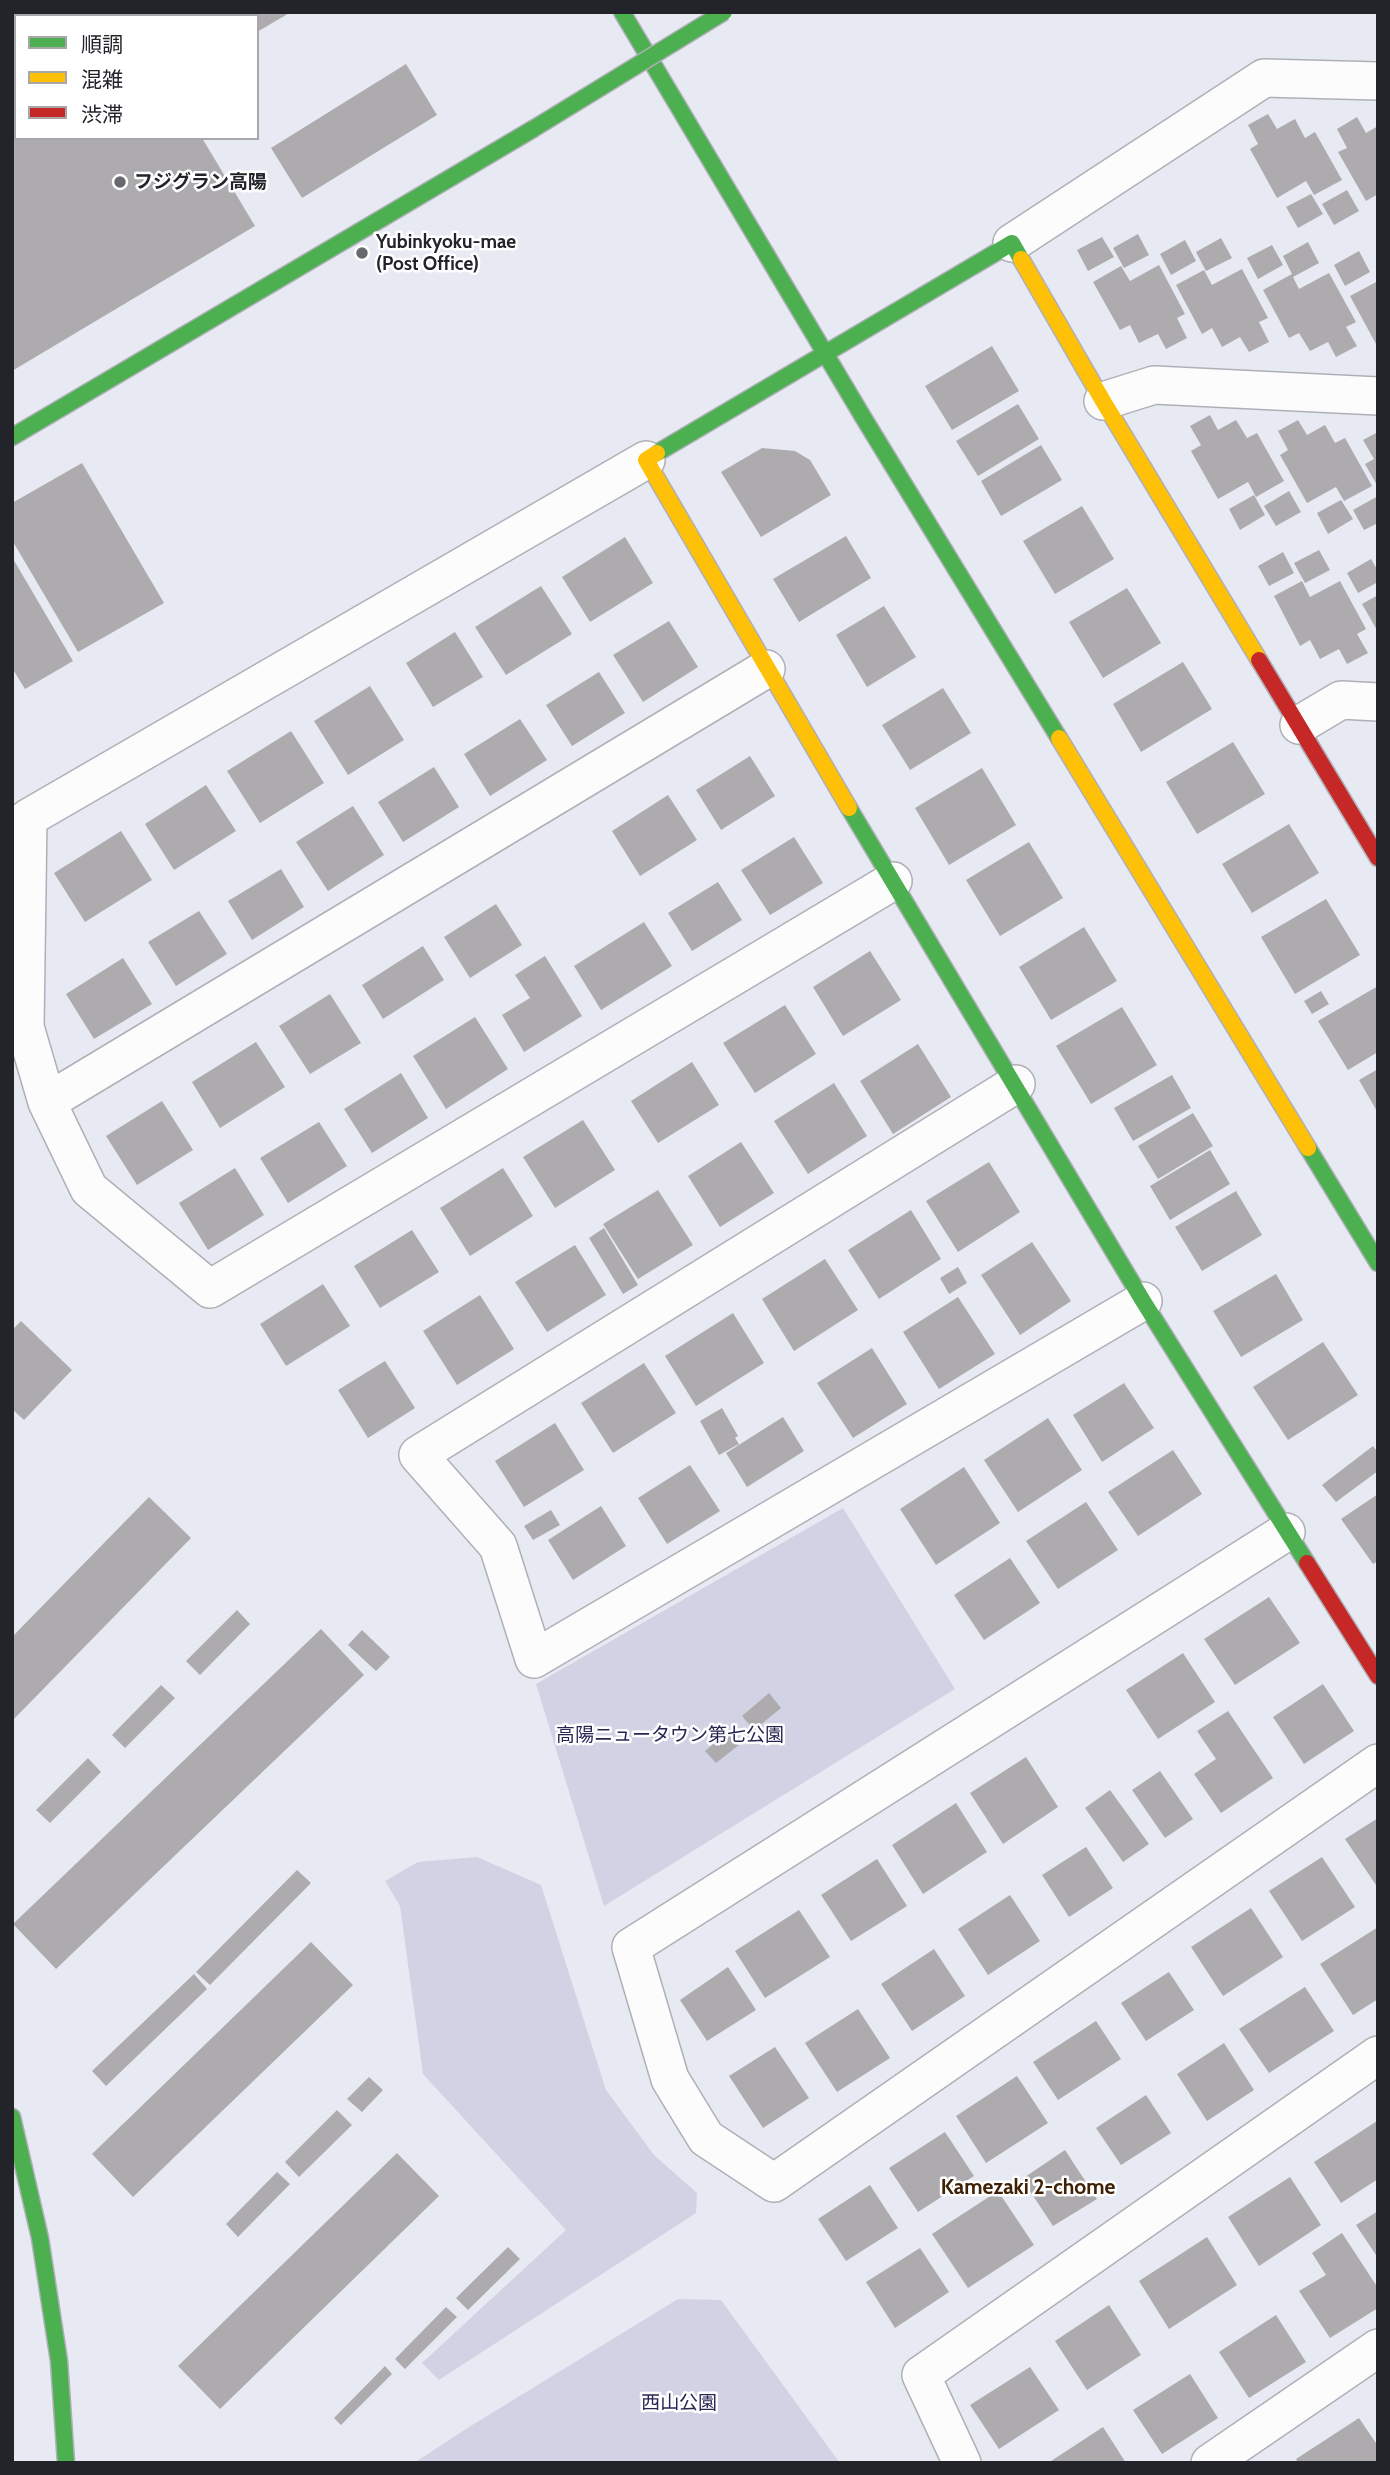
<!DOCTYPE html>
<html>
<head>
<meta charset="utf-8">
<style>
	body { margin:0 }
	#map { position:relative; width:1390px; height:2475px; overflow:hidden; background:#e8eaf3; font-family:Cabin,"Noto Sans JP",sans-serif }
	canvas { display:block }
	.frame { position:absolute; inset:0; border:14px solid #23242a; pointer-events:none }
	.legend { position:absolute; left:14px; top:14px; width:245px; height:126px; box-sizing:border-box; background:#fff; border:2px solid #a7a7aa; margin:0; padding:9px 12px; list-style:none; font-size:21px; color:#23242a }
	.legend li { display:flex; align-items:center; gap:14px; height:35px }
	.legend b { width:35px; border:2px solid #a7a7aa }
</style>
</head>
<body>
<div id="map">
<canvas width="1390" height="2475"></canvas>
<div class="frame"></div>
<ul class="legend">
<li><b style="height:9px;background:#4caf50"></b>順調</li>
<li><b style="height:9px;background:#ffc107"></b>混雑</li>
<li><b style="height:9px;background:#c62828"></b>渋滞</li>
</ul>
</div>
<script>
const ctx = document.querySelector('canvas').getContext('2d');
ctx.lineJoin = 'round';
function paint(path, color) { ctx.fillStyle = color; ctx.fill(path, 'evenodd'); }
const shape = rows => new Path2D(rows.map(r => 'M' + r).join(''));
function strokePath(path, color, width, dash) { ctx.strokeStyle = color; ctx.lineWidth = width; ctx.lineCap = dash ? 'butt' : 'round'; ctx.setLineDash(dash || []); ctx.stroke(path); }
function drawText(font, color, halo, rows, align = 'center') {
  ctx.font = font + ' Cabin,"Noto Sans JP",sans-serif'; ctx.lineWidth = 5; ctx.setLineDash([]); ctx.textBaseline = 'middle'; ctx.strokeStyle = halo; ctx.fillStyle = color; for (const [text, x, y, turn = 0] of rows) {
    ctx.save(); ctx.translate(x, y); ctx.rotate((+turn || 0) * Math.PI / 180); ctx.textAlign = isNaN(turn) ? turn : align; if (halo) ctx.strokeText(text, 0, 0); ctx.fillText(text, 0, 0); ctx.restore();
  }
}
paint(shape([
	[843,1508,955,1689,604,1906,536,1684],
	[477,1857,541,1885,606,2090,654,2155,697,2193,696,2213,439,2380,422,2363,566,2230,423,2074,400,1906,385,1881,418,1862],
	[678,2299,721,2300,840,2463,414,2463,469,2427]
]), '#d1d3e4');
paint(shape([
	[12,12,125,12,127,16,16,16,16,138,202,138,255,226,12,371],
	[207,12,291,12,257,32,257,16,209,16],
	[406,64,437,115,302,198,271,148],
	[1268,114,1277,129,1295,119,1305,138,1315,132,1342,180,1314,195,1306,181,1277,198,1250,149,1258,144,1248,125],
	[1357,117,1366,133,1378,126,1378,194,1366,201,1338,152,1347,148,1337,129],
	[1347,190,1359,211,1334,225,1322,204],
	[1311,194,1323,214,1298,228,1286,207],
	[1138,234,1149,255,1124,268,1113,248],
	[1102,237,1114,257,1088,271,1077,250],
	[1221,238,1232,258,1206,271,1196,252],
	[1185,240,1196,261,1171,275,1160,254],
	[1308,242,1319,263,1293,277,1299,289,1329,273,1356,322,1346,327,1357,346,1336,357,1328,342,1310,351,1299,333,1289,338,1263,290,1292,274,1283,256],
	[1272,245,1283,265,1258,279,1247,258],
	[1359,251,1370,272,1345,286,1334,265],
	[1159,265,1185,314,1177,318,1187,338,1166,349,1158,334,1139,343,1130,325,1120,330,1093,282,1121,266,1130,281],
	[1242,269,1268,318,1259,322,1269,342,1249,352,1240,337,1222,347,1212,328,1202,334,1176,285,1204,270,1212,285],
	[1378,281,1378,343,1376,344,1350,296],
	[992,346,1019,391,952,430,925,386],
	[1018,404,1039,439,978,476,956,441],
	[1210,415,1218,430,1236,420,1247,438,1257,433,1284,481,1256,497,1248,482,1218,499,1191,451,1201,445,1190,426],
	[1298,420,1307,435,1325,425,1335,443,1345,438,1372,486,1344,501,1336,487,1307,503,1280,455,1288,450,1278,431],
	[1378,432,1378,487,1365,464,1374,459,1363,440],
	[1041,445,1062,480,1001,516,981,481],
	[762,448,795,451,810,460,831,495,761,537,721,472],
	[82,463,164,603,78,652,12,540,12,503],
	[1289,491,1301,512,1276,526,1264,506],
	[1254,495,1265,515,1240,530,1229,509],
	[1378,496,1378,523,1364,530,1353,510],
	[1341,500,1353,519,1328,534,1317,513],
	[1082,506,1114,559,1055,594,1023,541],
	[846,536,871,578,799,622,773,579],
	[625,537,653,583,590,622,562,577],
	[1319,550,1330,570,1305,583,1294,563],
	[1283,552,1294,573,1269,586,1258,566],
	[12,557,73,661,25,689,12,668],
	[1371,559,1378,571,1378,582,1358,593,1347,573],
	[1302,581,1310,597,1340,581,1366,629,1357,634,1368,653,1347,664,1339,649,1320,659,1310,640,1300,646,1274,596],
	[541,586,572,634,506,675,475,627],
	[1127,588,1161,643,1103,678,1069,622],
	[1378,595,1378,632,1362,604],
	[884,606,916,657,867,687,836,635],
	[669,621,698,667,643,702,613,655],
	[455,632,483,677,433,707,406,663],
	[1183,662,1212,709,1141,752,1113,704],
	[599,672,625,713,572,746,546,705],
	[370,686,404,740,348,775,314,721],
	[943,688,971,733,910,770,882,725],
	[520,719,547,760,490,796,464,754],
	[291,731,324,783,260,823,227,771],
	[1233,742,1265,794,1197,834,1166,782],
	[750,756,775,796,721,830,696,790],
	[434,767,459,807,403,842,378,802],
	[982,768,1016,825,949,865,915,808],
	[206,785,236,831,174,870,145,824],
	[668,795,697,840,640,876,612,831],
	[353,806,384,855,328,891,296,842],
	[1289,824,1319,873,1252,913,1222,864],
	[121,831,152,880,85,922,54,873],
	[794,837,823,883,770,915,741,870],
	[1029,842,1063,898,1000,936,966,880],
	[281,869,304,907,252,940,228,901],
	[718,882,742,920,692,951,668,913],
	[1326,899,1360,955,1295,994,1261,937],
	[496,904,522,945,470,978,444,937],
	[199,911,227,954,176,986,148,942],
	[644,922,672,966,601,1010,574,966],
	[1084,927,1117,981,1051,1020,1019,967],
	[423,946,444,980,383,1019,362,985],
	[870,951,901,1000,843,1036,813,987],
	[545,956,582,1016,524,1052,502,1015,530,998,515,975],
	[123,958,152,1004,94,1039,66,994],
	[1378,986,1378,1052,1348,1070,1318,1021],
	[1321,991,1329,1004,1312,1014,1304,1001],
	[330,994,361,1043,310,1074,279,1026],
	[785,1005,816,1054,755,1093,723,1043],
	[1122,1007,1157,1065,1091,1104,1056,1046],
	[475,1017,508,1069,446,1109,413,1056],
	[256,1042,285,1087,220,1128,192,1082],
	[918,1044,951,1097,893,1134,860,1081],
	[692,1062,719,1105,658,1143,631,1101],
	[1378,1069,1378,1113,1359,1080],
	[401,1073,428,1118,372,1153,344,1109],
	[1172,1075,1191,1108,1133,1141,1114,1108],
	[834,1083,867,1136,808,1174,774,1121],
	[162,1101,193,1150,137,1185,106,1136],
	[1193,1113,1213,1146,1158,1179,1138,1146],
	[583,1120,615,1170,555,1208,523,1157],
	[319,1122,347,1166,288,1203,260,1158],
	[741,1142,774,1193,720,1227,688,1176],
	[1210,1150,1230,1184,1170,1220,1150,1186],
	[989,1162,1020,1212,958,1252,926,1201],
	[235,1168,264,1215,208,1250,179,1203],
	[503,1168,533,1216,470,1256,440,1208],
	[658,1190,693,1245,638,1279,603,1224],
	[1236,1191,1262,1235,1202,1271,1175,1227],
	[911,1210,941,1259,879,1299,848,1250],
	[604,1228,638,1285,623,1294,589,1238],
	[412,1230,439,1272,380,1308,354,1266],
	[1032,1242,1071,1301,1020,1335,981,1275],
	[575,1245,606,1295,547,1332,515,1282],
	[825,1259,858,1310,794,1351,762,1299],
	[958,1267,967,1283,949,1294,940,1278],
	[1276,1274,1303,1320,1241,1357,1213,1311],
	[323,1284,350,1326,286,1366,260,1324],
	[480,1295,514,1349,457,1385,423,1331],
	[958,1297,995,1354,939,1389,903,1332],
	[733,1313,764,1363,696,1406,665,1356],
	[21,1321,72,1370,24,1420,12,1409,12,1330],
	[1323,1342,1358,1395,1288,1440,1253,1387],
	[872,1348,907,1404,853,1438,817,1383],
	[385,1361,415,1408,368,1438,338,1390],
	[644,1363,676,1413,613,1453,581,1403],
	[1124,1383,1154,1428,1102,1462,1073,1415],
	[722,1408,738,1436,735,1438,739,1444,719,1455,700,1421],
	[783,1417,804,1451,747,1487,726,1453],
	[1048,1418,1082,1470,1018,1512,984,1460],
	[555,1423,584,1470,524,1507,495,1461],
	[1373,1446,1378,1453,1378,1471,1336,1502,1322,1485],
	[1173,1450,1202,1494,1138,1536,1108,1492],
	[690,1465,720,1511,667,1544,638,1498],
	[964,1467,1000,1523,936,1565,900,1509],
	[1378,1494,1378,1561,1373,1564,1341,1519],
	[149,1497,191,1538,12,1721,12,1637],
	[1086,1502,1118,1550,1058,1589,1026,1541],
	[601,1506,626,1546,573,1580,548,1540],
	[551,1510,560,1525,533,1540,524,1526],
	[1010,1558,1040,1603,984,1640,954,1595],
	[1269,1597,1300,1643,1235,1685,1204,1639],
	[237,1610,250,1624,200,1675,186,1661],
	[321,1629,364,1675,56,1969,13,1924],
	[362,1630,390,1657,376,1671,348,1645],
	[1183,1653,1215,1702,1158,1739,1126,1690],
	[1323,1684,1354,1731,1304,1764,1273,1717],
	[161,1685,175,1698,125,1748,112,1735],
	[769,1693,781,1708,754,1730,742,1716],
	[1228,1711,1273,1778,1221,1813,1194,1774,1216,1759,1197,1731],
	[728,1732,739,1745,716,1763,705,1751],
	[1026,1757,1058,1807,1003,1844,970,1793],
	[88,1758,101,1772,50,1823,36,1810],
	[1160,1771,1193,1819,1165,1838,1132,1790],
	[1110,1790,1149,1844,1123,1862,1085,1808],
	[956,1803,987,1852,923,1894,892,1845],
	[1378,1818,1378,1888,1345,1839],
	[1086,1847,1113,1888,1069,1917,1042,1875],
	[1322,1857,1355,1907,1302,1941,1269,1891],
	[877,1859,907,1906,851,1941,821,1895],
	[297,1870,311,1883,210,1985,196,1972],
	[1010,1895,1040,1941,988,1975,958,1929],
	[1251,1908,1283,1957,1223,1996,1191,1947],
	[799,1910,830,1957,765,1998,735,1951],
	[1378,1927,1378,1999,1353,2015,1320,1964],
	[311,1942,353,1985,133,2197,92,2154],
	[934,1949,965,1996,912,2031,881,1984],
	[728,1967,756,2010,707,2041,680,2000],
	[1169,1972,1194,2010,1146,2041,1121,2003],
	[194,1974,207,1989,106,2086,92,2071],
	[1305,1987,1334,2031,1269,2073,1239,2029],
	[858,2009,890,2058,837,2092,805,2043],
	[1096,2021,1121,2059,1058,2100,1033,2062],
	[1224,2043,1254,2090,1207,2121,1177,2074],
	[775,2047,809,2098,763,2128,729,2076],
	[1017,2076,1048,2123,986,2163,956,2116],
	[369,2077,383,2090,362,2112,347,2099],
	[1146,2095,1171,2133,1121,2165,1096,2128],
	[337,2110,352,2125,299,2177,285,2162],
	[1377,2121,1378,2179,1341,2203,1314,2162],
	[945,2132,974,2176,918,2212,889,2168],
	[1065,2150,1097,2199,1053,2226,1022,2179],
	[397,2153,439,2196,220,2409,178,2366],
	[277,2172,290,2184,238,2237,226,2224],
	[1290,2177,1321,2225,1259,2266,1228,2217],
	[870,2185,898,2228,846,2261,818,2219],
	[998,2191,1034,2245,968,2288,932,2234],
	[1378,2211,1378,2258,1356,2225],
	[1342,2233,1378,2288,1378,2308,1330,2338,1299,2291,1326,2275,1312,2253],
	[1207,2237,1237,2285,1169,2329,1139,2281],
	[508,2247,520,2259,468,2310,456,2298],
	[920,2248,949,2292,895,2328,866,2282],
	[1109,2305,1141,2355,1087,2390,1055,2341],
	[446,2307,457,2317,405,2369,395,2359],
	[1276,2315,1306,2362,1249,2398,1219,2352],
	[385,2366,392,2374,341,2425,334,2418],
	[1030,2367,1059,2410,999,2449,970,2405],
	[1190,2374,1218,2418,1162,2454,1133,2410],
	[1359,2418,1378,2446,1378,2463,1298,2463,1296,2459],
	[1103,2427,1126,2463,1048,2463]
]), '#adabad');
const street = shape([
	[1012,243,1264,78,1378,81],
	[1103,401,1154,385,1378,396],
	[646,460,28,818,25,1027,47,1102,89,1189,210,1289,893,881],
	[1299,725,1341,700,1378,702],
	[1016,1084,418,1455,498,1546,534,1659,1143,1301],
	[47,1102,766,669],
	[1286,1532,631,1947,670,2079,706,2138,774,2183,1378,1763],
	[962,2463,921,2375,1378,2055],
	[1210,2463,1378,2348]
]);
const fast = shape([
	[622,12,863,417,1059,738],
	[12,437,533,129],
	[657,453,1012,243,1021,259],
	[849,808,1143,1301,1307,1563],
	[1308,1148,1378,1263],
	[12,2117,40,2238,59,2361,66,2463]
]);
const slow = shape([
	[1021,259,1103,401,1259,660],
	[657,453,646,460,849,808],
	[1059,738,1308,1148]
]);
const jam = shape([
	[1259,660,1378,858],
	[1307,1563,1378,1676]
]);
strokePath(street, '#afb0b7', 40);
strokePath(fast, '#afb0b7', 19);
strokePath(slow, '#afb0b7', 19);
strokePath(jam, '#afb0b7', 19);
strokePath(street, '#fcfcfd', 37);
strokePath(fast, '#4caf50', 16);
strokePath(slow, '#ffc107', 16);
strokePath(jam, '#c62828', 16);
const fastBridge = shape([
	[533,129,724,12]
]);
strokePath(fastBridge, '#afb0b7', 19, []);
strokePath(fastBridge, '#4caf50', 16);
for (const [x, y, r, color] of [
	[120,182,7,"#686970"],
	[362,253,7,"#686970"]
]) { const dot = new Path2D(); dot.arc(x, y, r, 0, 2 * Math.PI); ctx.fillStyle = color; ctx.fill(dot); strokePath(dot, '#fff', 2.5); }
drawText('bold 19px', '#23242a', '#fff', [
	["フジグラン高陽",134,182],
	["Yubinkyoku-mae",376,242],
	["(Post Office)",376,264]
], 'left');
drawText('19px', '#272653', '#fff', [
	["高陽ニュータウン第七公園",670,1735],
	["西山公園",679,2403]
]);
drawText('bold 21px', '#3f2106', '#fff', [
	["Kamezaki 2-chome",1028,2188]
]);
</script>
</body>
</html>
